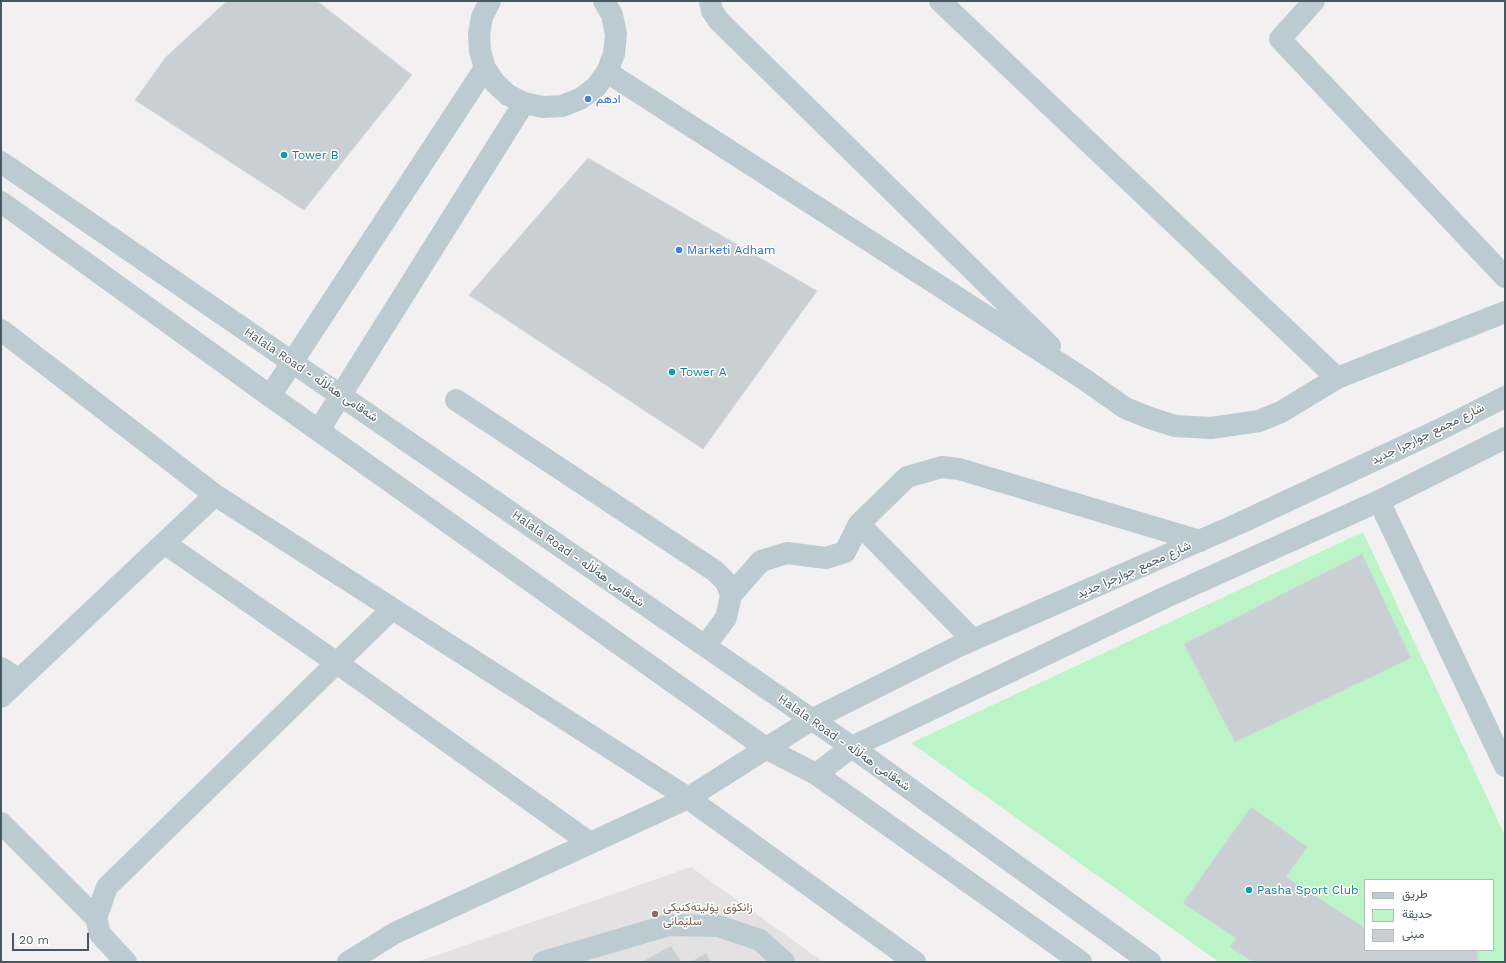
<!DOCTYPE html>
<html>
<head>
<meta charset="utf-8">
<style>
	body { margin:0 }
	#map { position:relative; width:1506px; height:963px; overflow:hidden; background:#f3f0f1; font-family:"Work Sans",Vazirmatn,sans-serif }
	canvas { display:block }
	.frame { position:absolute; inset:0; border:2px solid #465860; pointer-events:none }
	.legend { position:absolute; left:1364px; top:879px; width:130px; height:72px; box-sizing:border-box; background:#fff; border:1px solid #b5bcbf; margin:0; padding:5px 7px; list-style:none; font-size:12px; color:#465860 }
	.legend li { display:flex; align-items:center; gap:8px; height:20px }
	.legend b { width:20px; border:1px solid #b5bcbf }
	.scale { position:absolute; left:12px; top:933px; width:77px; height:18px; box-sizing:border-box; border:2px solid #465860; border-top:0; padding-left:5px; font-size:12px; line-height:14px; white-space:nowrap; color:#465860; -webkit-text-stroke:3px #fff; paint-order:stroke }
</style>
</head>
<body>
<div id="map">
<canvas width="1506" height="963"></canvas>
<div class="frame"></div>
<ul class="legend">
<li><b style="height:5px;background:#bccbd1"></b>طريق</li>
<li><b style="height:11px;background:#bbf4c6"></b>حديقة</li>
<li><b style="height:11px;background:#cacfd3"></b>مبنى</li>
</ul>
<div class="scale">20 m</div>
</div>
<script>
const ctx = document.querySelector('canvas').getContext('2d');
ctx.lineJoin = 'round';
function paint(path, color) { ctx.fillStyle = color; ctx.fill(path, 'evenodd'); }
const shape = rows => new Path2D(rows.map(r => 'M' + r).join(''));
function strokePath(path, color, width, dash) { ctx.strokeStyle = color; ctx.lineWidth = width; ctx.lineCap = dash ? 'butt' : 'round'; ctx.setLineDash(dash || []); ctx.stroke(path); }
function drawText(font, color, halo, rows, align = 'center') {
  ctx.font = font + ' "Work Sans",Vazirmatn,sans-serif'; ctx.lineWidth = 3; ctx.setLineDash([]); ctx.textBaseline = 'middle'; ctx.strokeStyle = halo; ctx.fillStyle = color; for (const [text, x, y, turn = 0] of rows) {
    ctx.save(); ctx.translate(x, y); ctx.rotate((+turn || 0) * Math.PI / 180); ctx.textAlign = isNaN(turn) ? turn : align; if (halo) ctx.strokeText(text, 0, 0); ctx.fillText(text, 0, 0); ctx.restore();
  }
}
paint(shape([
	[691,867,823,962,417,962]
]), '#e4e1e3');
paint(shape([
	[1363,532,1505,836,1505,962,1219,962,911,743],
	[1365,880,1493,880,1493,950,1365,950]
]), '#bbf4c6');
const building = shape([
	[227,1,317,1,412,75,304,210,135,100,166,57,227,1],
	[588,158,817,291,703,449,469,295,588,158],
	[1362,554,1411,658,1235,742,1184,644,1362,554],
	[1251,807,1307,847,1286,877,1365,928,1365,950,1477,950,1478,962,1253,962,1230,947,1236,938,1183,903,1251,807],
	[671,946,681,962,642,962,671,946],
	[706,953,711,962,691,962,706,953]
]);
paint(building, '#cacfd3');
strokePath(building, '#d4d8dc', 1);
strokePath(shape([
	[490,1,482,17,479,34,480,51,485,68,495,83,508,95,524,103,543,107,562,106,580,99,596,87,607,72,614,54,616,34,612,15,604,1],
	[710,1,712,11,719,21,1050,346],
	[940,1,1337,378],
	[1314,1,1280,39,1505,277],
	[607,72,1084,379,1125,408,1150,418,1175,426,1211,428,1259,421,1281,412,1337,378,1505,312],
	[1,162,852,747,1150,962],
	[1,202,270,396,767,749,816,774,1081,962],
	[1,330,215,495,688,798,915,962],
	[270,396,485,68],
	[456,400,715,571,726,582,731,595,726,618,705,646],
	[319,430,524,103],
	[1379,501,1505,766],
	[859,524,973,640],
	[164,543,337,663,590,843],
	[731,595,761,561,787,553,826,558,845,552,859,524,907,477,942,467,959,469,1200,541],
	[1,668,19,680],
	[1,697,215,495],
	[816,774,852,747,1166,597,1379,501,1505,438],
	[1,823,96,918],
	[126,962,100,934,96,918,107,887,392,609],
	[348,962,395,933,688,798,811,720,959,646,1238,524,1441,429,1505,397],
	[543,962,669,925,718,926,760,940,784,962]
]), '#bccbd1', 22);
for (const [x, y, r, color] of [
	[588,99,4,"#3f7fe0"],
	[284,155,4,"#0f9aa8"],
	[679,250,4,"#3f7fe0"],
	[672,372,4,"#0f9aa8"],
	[1249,890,4,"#0f9aa8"],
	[655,914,4,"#8d6e63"]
]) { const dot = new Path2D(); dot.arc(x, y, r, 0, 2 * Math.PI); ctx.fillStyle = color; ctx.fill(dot); strokePath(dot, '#fff', 1.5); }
drawText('12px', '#366cbe', '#fff', [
	["ادهم",596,99],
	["Marketi Adham",687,250]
], 'left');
drawText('12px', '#0d838f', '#fff', [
	["Tower B",292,155],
	["Tower A",680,372],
	["Pasha Sport Club",1257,890]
], 'left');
drawText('12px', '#465860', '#fff', [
	["Halala Road - شەقامی هەڵاڵە",311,375,34],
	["شارع مجمع جوارجرا جديد",1428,434,-26],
	["Halala Road - شەقامی هەڵاڵە",578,559,35],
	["شارع مجمع جوارجرا جديد",1134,570,-24],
	["Halala Road - شەقامی هەڵاڵە",844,743,35]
]);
drawText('12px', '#785e54', '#fff', [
	["زانکۆی پۆلیتەکنیکی",663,907],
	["سلێمانی",663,921]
], 'left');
</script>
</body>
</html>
